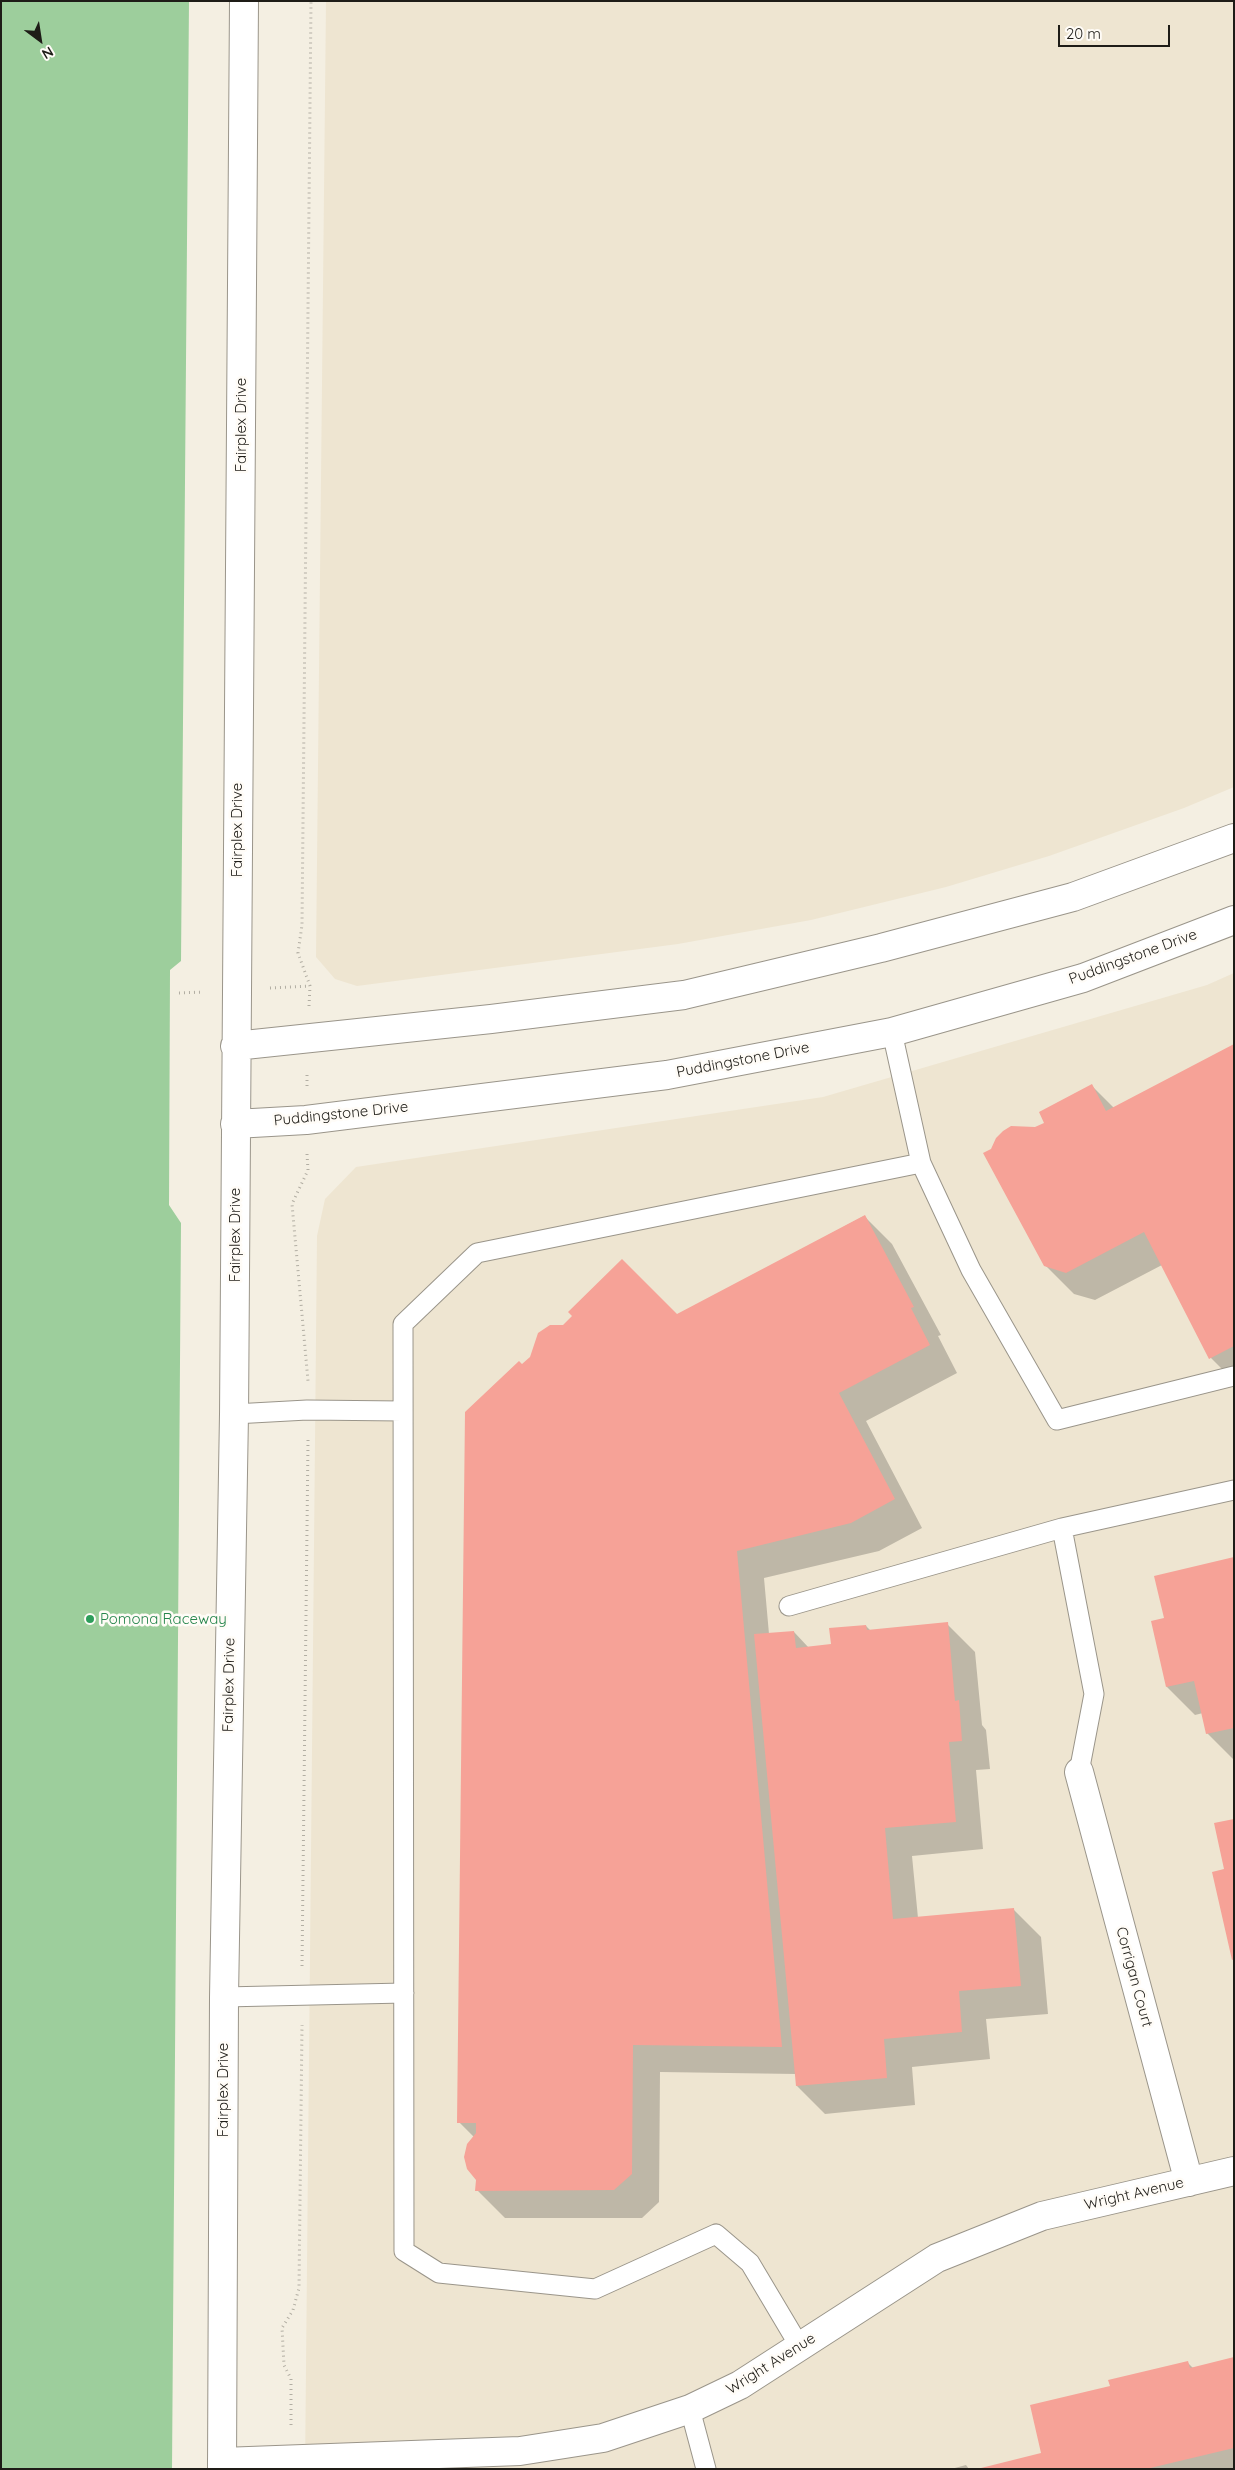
<!DOCTYPE html>
<html>
<head>
<meta charset="utf-8">
<style>
	body { margin:0 }
	#map { position:relative; width:1235px; height:2470px; overflow:hidden; background:#f4efe2; font-family:Quicksand,sans-serif }
	canvas { display:block }
	.frame { position:absolute; inset:0; border:2px solid #1e1c17; pointer-events:none }
	.north { position:absolute; left:15px; top:15px; width:50px; height:50px; -webkit-text-stroke:4px #fffcf7; paint-order:stroke; rotate:149deg; font-size:14px; font-weight:700; line-height:20px; text-align:center; color:#1e1c17 }
	.north::after { content:''; display:block; margin:auto; width:18px; height:22px; background:#1e1c17; clip-path:polygon(50% 0,100% 100%,50% 72%,0 100%) }
	.scale { position:absolute; left:1058px; top:25px; width:112px; height:22px; box-sizing:border-box; border:2px solid #1e1c17; border-top:0; padding-left:6px; font-size:15px; line-height:18px; white-space:nowrap; color:#1e1c17; -webkit-text-stroke:4px #fffcf7; paint-order:stroke }
</style>
</head>
<body>
<div id="map">
<canvas width="1235" height="2470"></canvas>
<div class="frame"></div>
<div class="north">N</div>
<div class="scale">20 m</div>
</div>
<script>
const ctx = document.querySelector('canvas').getContext('2d');
ctx.lineJoin = 'round';
function paint(path, color) { ctx.fillStyle = color; ctx.fill(path, 'evenodd'); }
const shape = rows => new Path2D(rows.map(r => 'M' + r).join(''));
function strokePath(path, color, width, dash) { ctx.strokeStyle = color; ctx.lineWidth = width; ctx.lineCap = dash ? 'butt' : 'round'; ctx.setLineDash(dash || []); ctx.stroke(path); }
function drawText(font, color, halo, rows, align = 'center') {
  ctx.font = font + ' Quicksand,sans-serif'; ctx.lineWidth = 5; ctx.setLineDash([]); ctx.textBaseline = 'middle'; ctx.strokeStyle = halo; ctx.fillStyle = color; for (const [text, x, y, turn = 0] of rows) {
    ctx.save(); ctx.translate(x, y); ctx.rotate((+turn || 0) * Math.PI / 180); ctx.textAlign = isNaN(turn) ? turn : align; if (halo) ctx.strokeText(text, 0, 0); ctx.fillText(text, 0, 0); ctx.restore();
  }
}
paint(shape([
	[326,1,1234,1,1234,787,1184,808,1049,856,946,887,811,920,678,944,357,986,335,979,316,957],
	[1234,973,1234,2469,305,2469,317,1236,325,1199,356,1167,823,1097,1207,985]
]), '#eee5d1');
paint(shape([
	[1,1,189,1,181,961,170,970,169,1205,181,1223,172,2469,1,2469]
]), '#9dce9c');
paint(shape([
	[1234,1045,1234,1381,1211,1358,1162,1265,1095,1300,1074,1294,1045,1265,1036,1128,1046,1123,1092,1086,1114,1108],
	[864,1216,892,1244,941,1335,938,1336,957,1373,866,1421,922,1528,879,1551,764,1578,769,1634,794,1632,809,1648,832,1646,866,1626,871,1631,947,1624,975,1652,982,1725,986,1730,990,1769,976,1770,983,1849,912,1856,918,1918,1013,1909,1041,1937,1048,2014,986,2019,990,2059,912,2067,915,2105,825,2114,797,2086,796,2074,660,2072,659,2202,642,2218,505,2218,477,2190,474,2137,459,2122,522,1366,677,1316],
	[1234,1559,1234,1760,1207,1733,1203,1713,1195,1715,1167,1687,1166,1619],
	[1234,2358,1234,2469,980,2469,1043,2454,1112,2387,1187,2362,1193,2368],
	[966,2465,969,2469,951,2469]
]), '#0003');
paint(shape([
	[1234,1044,1234,1346,1209,1359,1144,1232,1066,1273,1044,1266,983,1153,991,1149,996,1138,1003,1131,1011,1126,1035,1127,1044,1123,1039,1112,1092,1084,1106,1111],
	[865,1215,914,1307,911,1308,930,1345,839,1393,895,1499,851,1523,737,1551,782,2047,633,2045,632,2174,614,2190,475,2191,476,2180,467,2169,464,2157,467,2144,476,2133,476,2123,457,2123,465,1412,519,1361,522,1364,530,1357,538,1333,550,1325,563,1325,572,1316,568,1312,622,1259,677,1314],
	[1234,1557,1234,1728,1206,1734,1194,1681,1166,1687,1151,1621,1164,1618,1154,1576],
	[948,1622,955,1701,959,1700,962,1741,949,1742,956,1822,885,1828,893,1919,1014,1908,1021,1986,959,1991,962,2032,884,2039,887,2078,796,2086,754,1634,794,1631,796,1648,831,1644,829,1628,866,1625,867,1630],
	[1234,1819,1234,1959,1232,1960,1212,1872,1224,1869,1214,1823],
	[1234,2357,1234,2448,1146,2469,977,2469,1041,2453,1030,2405,1110,2386,1108,2380,1188,2361,1190,2368]
]), '#f6a297');
const service = shape([
	[892,1032,921,1163],
	[234,1414,307,1410,402,1411],
	[1062,1528,1234,1490],
	[789,1606,1062,1528,1094,1694,1079,1772],
	[224,1997,404,1993],
	[800,2347,750,2263,716,2234,595,2289,439,2273,404,2251,403,1324,477,1253,921,1163,971,1270,1057,1420,1234,1376],
	[690,2409,706,2469]
]);
const minor = shape([
	[1079,1772,1189,2182],
	[222,2462,520,2451,603,2438,690,2409,740,2385,937,2258,1042,2216,1234,2171]
]);
const tertiary = shape([
	[235,1046,491,1019,684,995,881,948,1073,897,1234,838],
	[235,1124,306,1120,667,1075,892,1032,1083,978,1234,920],
	[222,2469,224,1997,234,1414,244,1]
]);
strokePath(service, '#9a958a', 21);
strokePath(minor, '#9a958a', 30);
strokePath(tertiary, '#9a958a', 30);
strokePath(shape([
	[270,988,310,986],
	[179,993,204,992],
	[309,1006,310,986,298,953,302,925,311,1],
	[307,1086,307,1072],
	[307,1154,308,1170,292,1204,308,1381],
	[302,1966,308,1440],
	[291,2425,291,2379,284,2365,282,2328,293,2310,299,2288,302,2025]
]), '#b2aea3', 3, [1, 4]);
strokePath(service, '#fff', 19);
strokePath(minor, '#fff', 28);
strokePath(tertiary, '#fff', 28);
for (const [x, y, r, color] of [
	[90,1619,5,"#2e9e5b"]
]) { const dot = new Path2D(); dot.arc(x, y, r, 0, 2 * Math.PI); ctx.fillStyle = color; ctx.fill(dot); strokePath(dot, '#fffcf7', 2); }
drawText('15px', '#1e1c17', '#fffcf7', [
	["Fairplex Drive",241,425,-90],
	["Fairplex Drive",237,830,-90],
	["Puddingstone Drive",1133,957,-20],
	["Puddingstone Drive",743,1060,-11],
	["Puddingstone Drive",341,1114,-6],
	["Fairplex Drive",235,1235,-90],
	["Fairplex Drive",229,1685,-89],
	["Corrigan Court",1134,1977,75],
	["Fairplex Drive",223,2090,-90],
	["Wright Avenue",1134,2194,-13],
	["Wright Avenue",771,2364,-32]
]);
drawText('15px', '#27864d', '#fffcf7', [
	["Pomona Raceway",100,1619]
], 'left');
</script>
</body>
</html>
